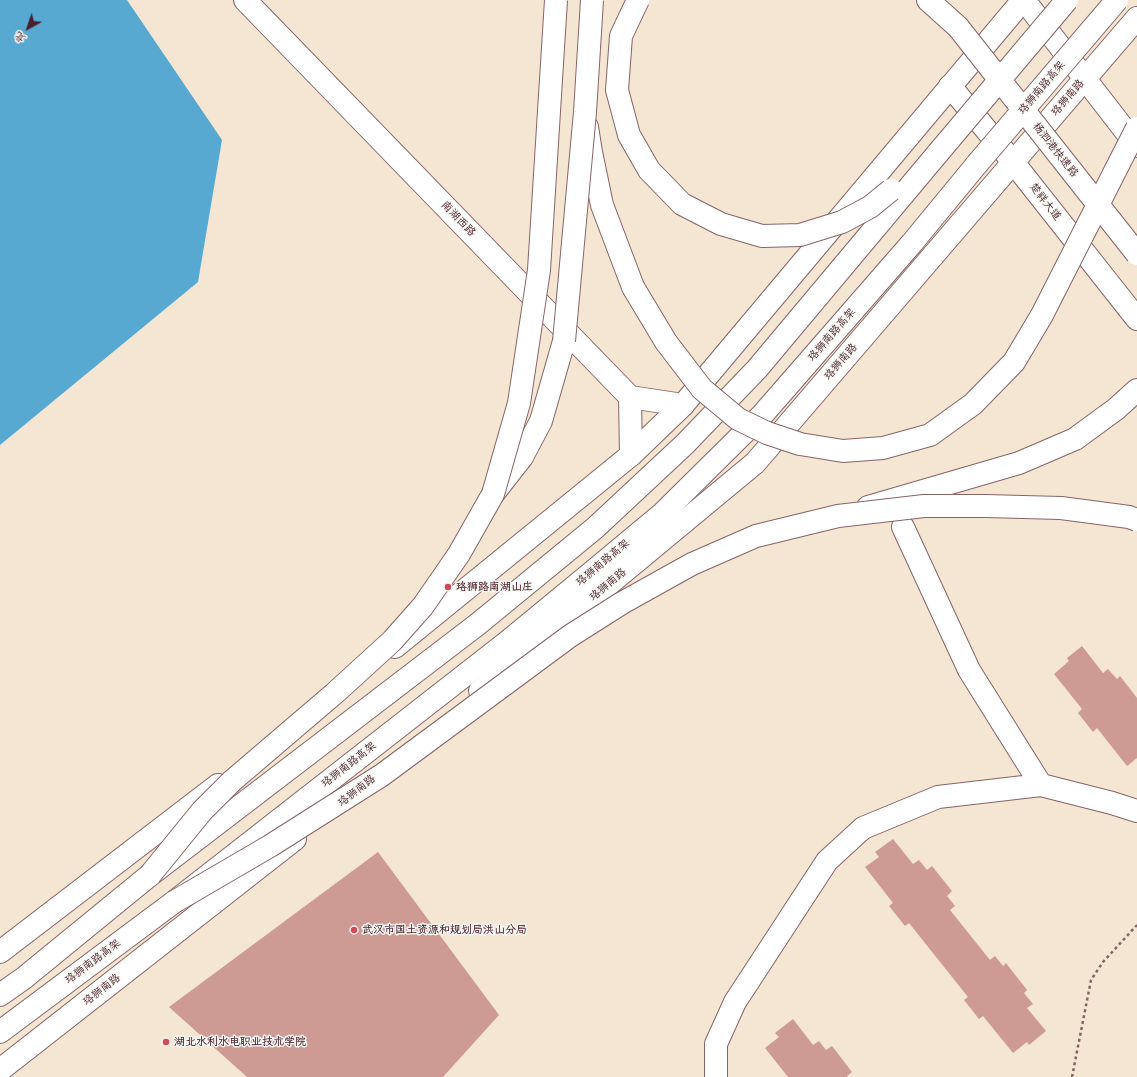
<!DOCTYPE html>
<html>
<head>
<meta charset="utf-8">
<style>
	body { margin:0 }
	#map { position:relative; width:1137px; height:1077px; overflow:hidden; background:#f5e5d3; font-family:Pangolin,"LXGW WenKai TC",sans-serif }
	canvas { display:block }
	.north { position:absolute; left:8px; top:8px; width:40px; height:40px; -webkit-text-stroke:3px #f6f6f2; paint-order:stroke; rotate:220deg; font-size:11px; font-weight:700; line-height:16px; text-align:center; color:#4a1f2b }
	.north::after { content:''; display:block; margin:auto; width:14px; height:18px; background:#4a1f2b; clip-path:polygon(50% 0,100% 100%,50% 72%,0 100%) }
</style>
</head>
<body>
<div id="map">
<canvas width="1137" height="1077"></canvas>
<div class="north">北</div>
</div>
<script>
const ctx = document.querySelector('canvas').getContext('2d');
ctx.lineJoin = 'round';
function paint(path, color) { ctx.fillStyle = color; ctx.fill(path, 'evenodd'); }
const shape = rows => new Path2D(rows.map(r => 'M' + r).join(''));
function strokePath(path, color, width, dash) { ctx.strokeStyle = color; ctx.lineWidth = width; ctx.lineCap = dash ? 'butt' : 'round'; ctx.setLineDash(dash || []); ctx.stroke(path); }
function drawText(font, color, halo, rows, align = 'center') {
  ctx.font = font + ' Pangolin,"LXGW WenKai TC",sans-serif'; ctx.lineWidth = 3; ctx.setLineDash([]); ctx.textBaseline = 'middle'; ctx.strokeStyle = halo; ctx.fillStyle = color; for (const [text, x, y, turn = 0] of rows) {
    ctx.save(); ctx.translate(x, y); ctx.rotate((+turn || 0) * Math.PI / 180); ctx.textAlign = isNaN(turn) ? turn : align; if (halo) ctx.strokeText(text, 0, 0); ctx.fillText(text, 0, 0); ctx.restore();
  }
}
paint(shape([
	[0,0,127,0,222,140,198,282,0,445]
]), '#57a9d2');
paint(shape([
	[1082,646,1103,673,1108,669,1117,679,1120,676,1137,698,1137,758,1127,766,1097,728,1093,732,1078,713,1082,709,1054,674,1069,661,1067,658],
	[893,839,913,864,919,860,927,870,932,866,952,891,947,896,955,906,950,910,990,960,995,956,1003,966,1006,963,1027,990,1024,993,1033,1004,1027,1008,1046,1031,1029,1045,1027,1042,1013,1053,983,1016,979,1019,964,1000,968,997,909,923,905,926,889,906,893,903,865,867,879,857,875,852],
	[378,852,499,1015,443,1077,247,1077,169,1007],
	[793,1019,813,1045,819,1041,826,1050,832,1046,852,1072,847,1076,848,1077,788,1077,765,1048,779,1037,775,1033]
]), '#cd9b93');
const street = shape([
	[903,527,969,670,1041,785],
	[716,1077,716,1044,735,1002,827,861,863,828,938,797,1041,785,1112,803,1137,811]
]);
const secondary = shape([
	[245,0,630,397,631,455],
	[630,397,683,405]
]);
const primary = shape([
	[395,647,631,455,683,405,1023,0],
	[480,691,755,463,1137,18],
	[0,952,218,785],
	[0,1070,295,839]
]);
const highway = shape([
	[928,0,958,27],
	[1024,0,1137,146],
	[950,86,1013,162,1137,319],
	[587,127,591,152,602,205,633,287],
	[493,494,522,457,541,421,564,341],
	[868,507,1019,463,1075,439,1116,409,1137,390],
	[0,995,24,978,150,875,478,624,595,528,685,444,757,369,938,153],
	[0,1032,174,902,506,643,585,578,662,514,763,414,912,243,977,164]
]);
strokePath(street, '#866466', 24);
strokePath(secondary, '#866466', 24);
strokePath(primary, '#866466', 24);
strokePath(highway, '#866466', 24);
strokePath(shape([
	[1072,1077,1091,980,1103,962,1137,925]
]), '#866466', 2.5, [3, 3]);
strokePath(street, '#fff', 22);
strokePath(secondary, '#fff', 22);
strokePath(primary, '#fff', 22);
strokePath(highway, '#fff', 22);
const highwayBridge = shape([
	[638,0,621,36,617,90,629,135,649,170,682,204,721,224,762,236,800,235,842,222,870,207,891,190],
	[958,27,1137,254],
	[938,153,1067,0],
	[977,164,1117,0],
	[633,287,666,342,702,389,738,419,767,433,800,444,843,451,883,448,930,435,973,404,1014,362,1042,315,1137,128],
	[564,341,585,112,592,0],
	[150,875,202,811,232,781,335,693,392,641,423,606,459,554,493,494,519,403,539,270,556,0],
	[174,902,270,846,382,775,570,636,622,603,692,564,756,536,838,516,924,506,985,506,1061,508,1129,517,1137,520]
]);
strokePath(highwayBridge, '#866466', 24, []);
strokePath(highwayBridge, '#fff', 22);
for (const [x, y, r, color] of [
	[448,587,4,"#d1495b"],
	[354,930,4,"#d1495b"],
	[166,1042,4,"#d1495b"]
]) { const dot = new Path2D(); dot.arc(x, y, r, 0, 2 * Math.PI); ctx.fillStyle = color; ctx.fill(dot); strokePath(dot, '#f6f6f2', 1.5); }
drawText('11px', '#4a1f2b', '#f6f6f2', [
	["珞狮南路高架",1042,88,-50],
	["珞狮南路",1068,98,-49],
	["杨泗港快速路",1055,150,52],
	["楚祥大道",1045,202,52],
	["南湖西路",458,219,46],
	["珞狮南路高架",832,335,-49],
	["珞狮南路",841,362,-49],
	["珞狮南路高架",603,563,-40],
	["珞狮南路",608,585,-40],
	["珞狮南路高架",349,765,-38],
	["珞狮南路",357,791,-38],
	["珞狮南路高架",93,962,-37],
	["珞狮南路",102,990,-38]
]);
drawText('bold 11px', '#4a1f2b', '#f6f6f2', [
	["珞狮路南湖山庄",456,587],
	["武汉市国土资源和规划局洪山分局",362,930],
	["湖北水利水电职业技术学院",174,1042]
], 'left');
</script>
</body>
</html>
